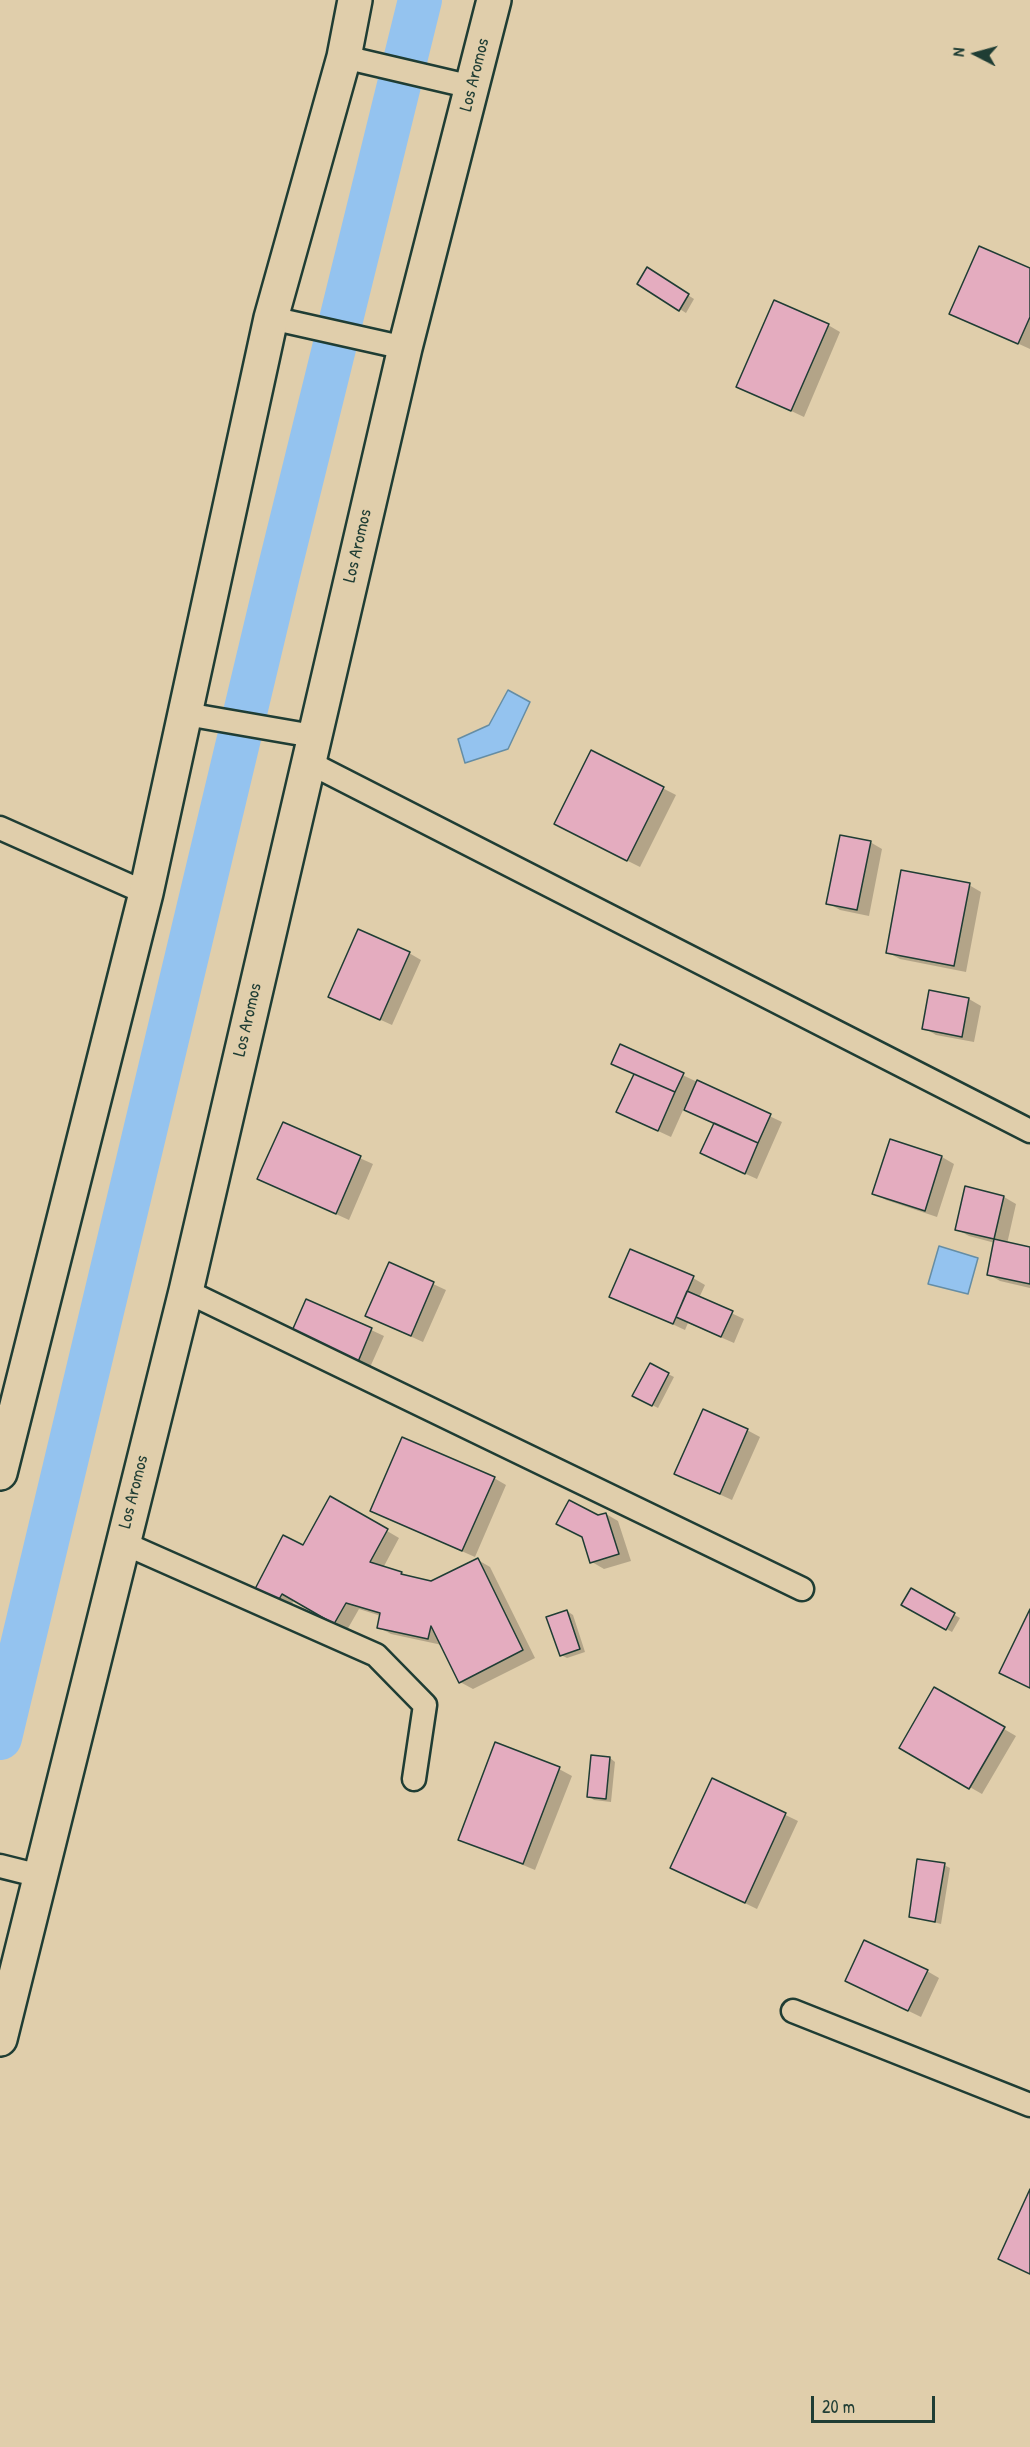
<!DOCTYPE html>
<html>
<head>
<meta charset="utf-8">
<style>
	body { margin:0 }
	#map { position:relative; width:1030px; height:2447px; overflow:hidden; background:#e0ceab; font-family:"Patrick Hand",sans-serif }
	canvas { display:block }
	.north { position:absolute; left:946px; top:24px; width:60px; height:60px; -webkit-text-stroke:4px #e0ceab; paint-order:stroke; rotate:276deg; font-size:16px; font-weight:700; line-height:24px; text-align:center; color:#1f3d34 }
	.north::after { content:''; display:block; margin:auto; width:21px; height:27px; background:#1f3d34; clip-path:polygon(50% 0,100% 100%,50% 72%,0 100%) }
	.scale { position:absolute; left:811px; top:2396px; width:124px; height:27px; box-sizing:border-box; border:3px solid #1f3d34; border-top:0; padding-left:8px; font-size:18px; line-height:21px; white-space:nowrap; color:#1f3d34; -webkit-text-stroke:4px #e0ceab; paint-order:stroke }
</style>
</head>
<body>
<div id="map">
<canvas width="1030" height="2447"></canvas>
<div class="north">N</div>
<div class="scale">20 m</div>
</div>
<script>
const ctx = document.querySelector('canvas').getContext('2d');
ctx.lineJoin = 'round';
function paint(path, color) { ctx.fillStyle = color; ctx.fill(path, 'evenodd'); }
const shape = rows => new Path2D(rows.map(r => 'M' + r).join(''));
function strokePath(path, color, width, dash) { ctx.strokeStyle = color; ctx.lineWidth = width; ctx.lineCap = dash ? 'butt' : 'round'; ctx.setLineDash(dash || []); ctx.stroke(path); }
function drawText(font, color, halo, rows, align = 'center') {
  ctx.font = font + ' "Patrick Hand",sans-serif'; ctx.lineWidth = 4.5; ctx.setLineDash([]); ctx.textBaseline = 'middle'; ctx.strokeStyle = halo; ctx.fillStyle = color; for (const [text, x, y, turn = 0] of rows) {
    ctx.save(); ctx.translate(x, y); ctx.rotate((+turn || 0) * Math.PI / 180); ctx.textAlign = isNaN(turn) ? turn : align; if (halo) ctx.strokeText(text, 0, 0); ctx.fillText(text, 0, 0); ctx.restore();
  }
}
const water = shape([
	[508,690,530,702,508,749,465,763,458,739,489,725,508,690],
	[939,1246,978,1258,968,1294,928,1284,939,1246]
]);
paint(water, '#94c3ef');
strokePath(water, '#658da4', 1.5);
paint(shape([
	[647,269,694,299,686,313,639,283],
	[1030,269,1030,349,951,313],
	[828,325,840,332,804,417,738,386],
	[592,752,676,795,640,867,568,831],
	[870,842,882,849,869,916,840,910,828,903],
	[969,885,981,892,966,972,900,959,887,952],
	[409,953,421,960,392,1025,330,997],
	[931,992,969,999,981,1006,974,1042,936,1035,924,1028],
	[621,1046,782,1122,757,1179,715,1160,715,1124,684,1108,671,1137,630,1118,635,1074],
	[284,1124,373,1164,349,1220,259,1179],
	[891,1141,942,1157,954,1164,937,1217,886,1200,874,1193],
	[966,1188,1004,1197,1016,1204,1007,1244,1030,1249,1030,1288,1000,1281,988,1274,995,1243,969,1236,956,1229],
	[390,1264,446,1290,423,1342,379,1322],
	[693,1278,705,1285,699,1298,744,1319,734,1343,688,1323,685,1330,611,1296],
	[307,1300,384,1336,367,1374],
	[650,1365,674,1377,658,1408,634,1396],
	[747,1430,760,1437,732,1500,688,1480],
	[494,1478,506,1485,475,1557,384,1517],
	[331,1498,399,1538,383,1568,431,1582,478,1560,490,1567,535,1658,473,1689,460,1682,442,1645,391,1634,378,1627,381,1616,359,1609,347,1630,294,1599,291,1607,257,1588,303,1547],
	[606,1514,618,1521,631,1561,604,1569,592,1562,584,1538,597,1517],
	[911,1590,960,1618,952,1632,903,1605],
	[567,1611,573,1615,585,1652,567,1658,561,1655],
	[935,1689,1016,1736,982,1794,901,1748],
	[610,1758,615,1762,611,1802,594,1800,588,1796],
	[559,1769,572,1776,535,1870,460,1839],
	[713,1780,798,1821,757,1909,672,1868],
	[944,1865,950,1868,941,1924,910,1916],
	[927,1971,939,1978,921,2017,859,1987]
]), '#0003');
strokePath(shape([
	[0,1738,278,575,420,0]
]), '#94c3ef', 44);
const building = shape([
	[979,246,1030,268,1030,317,1018,344,949,314,979,246],
	[647,267,689,294,679,311,637,284,647,267],
	[774,300,829,324,791,411,736,387,774,300],
	[591,750,664,787,627,861,554,824,591,750],
	[840,835,871,841,857,910,826,904,840,835],
	[901,870,970,883,954,966,886,953,901,870],
	[358,929,410,952,380,1020,328,997,358,929],
	[929,990,969,998,962,1037,922,1029,929,990],
	[620,1044,684,1073,675,1092,611,1064,620,1044],
	[634,1074,675,1092,658,1131,616,1112,634,1074],
	[697,1080,771,1114,758,1143,684,1110,697,1080],
	[283,1122,361,1156,336,1214,257,1179,283,1122],
	[714,1123,758,1143,745,1174,700,1153,714,1123],
	[890,1139,942,1156,925,1211,872,1194,890,1139],
	[965,1186,1004,1196,994,1239,955,1230,965,1186],
	[994,1239,1030,1247,1030,1284,987,1275,994,1239],
	[630,1249,694,1276,673,1324,609,1297,630,1249],
	[389,1262,434,1282,411,1336,365,1316,389,1262],
	[687,1291,733,1311,721,1337,676,1317,687,1291],
	[306,1299,372,1328,355,1369,288,1340,306,1299],
	[650,1363,669,1373,652,1406,632,1396,650,1363],
	[703,1409,748,1429,720,1494,674,1474,703,1409],
	[402,1437,495,1477,462,1551,370,1511,402,1437],
	[330,1496,388,1529,370,1562,402,1572,401,1574,431,1581,478,1558,523,1650,459,1683,431,1626,428,1639,377,1628,380,1613,346,1603,334,1624,282,1594,278,1601,255,1589,283,1535,303,1545,330,1496],
	[569,1500,598,1515,606,1513,619,1554,590,1563,582,1537,556,1524,569,1500],
	[911,1588,955,1613,946,1630,901,1605,911,1588],
	[1030,1609,1030,1688,999,1673,1030,1609],
	[567,1610,580,1649,560,1656,546,1617,567,1610],
	[934,1687,1005,1727,969,1789,899,1748,934,1687],
	[495,1742,560,1767,523,1864,458,1840,495,1742],
	[591,1755,610,1757,606,1799,587,1797,591,1755],
	[712,1778,786,1813,745,1903,670,1868,712,1778],
	[917,1859,945,1863,935,1922,909,1917,917,1859],
	[864,1940,928,1970,908,2011,845,1981,864,1940],
	[1030,2189,1030,2274,998,2259,1030,2189]
]);
paint(building, '#e4acbf');
strokePath(building, '#1f3d34', 1.5);
const service = shape([
	[344,57,472,87],
	[271,318,405,348],
	[186,714,313,736],
	[308,762,1030,1131],
	[0,828,146,893],
	[186,1291,802,1589],
	[121,1542,376,1655,425,1705,414,1779],
	[0,1866,40,1876],
	[793,2011,1030,2105]
]);
const minor = shape([
	[0,1473,146,893,271,318,344,57,355,0],
	[0,2039,186,1291,405,348,494,0]
]);
strokePath(service, '#1f3d34', 27);
strokePath(minor, '#1f3d34', 38);
strokePath(service, '#e0ceab', 22);
strokePath(minor, '#e0ceab', 33);
drawText('18px', '#1f3d34', '#e0ceab', [
	["Los Aromos",475,75,-76],
	["Los Aromos",358,546,-77],
	["Los Aromos",248,1020,-77],
	["Los Aromos",134,1492,-76]
]);
</script>
</body>
</html>
